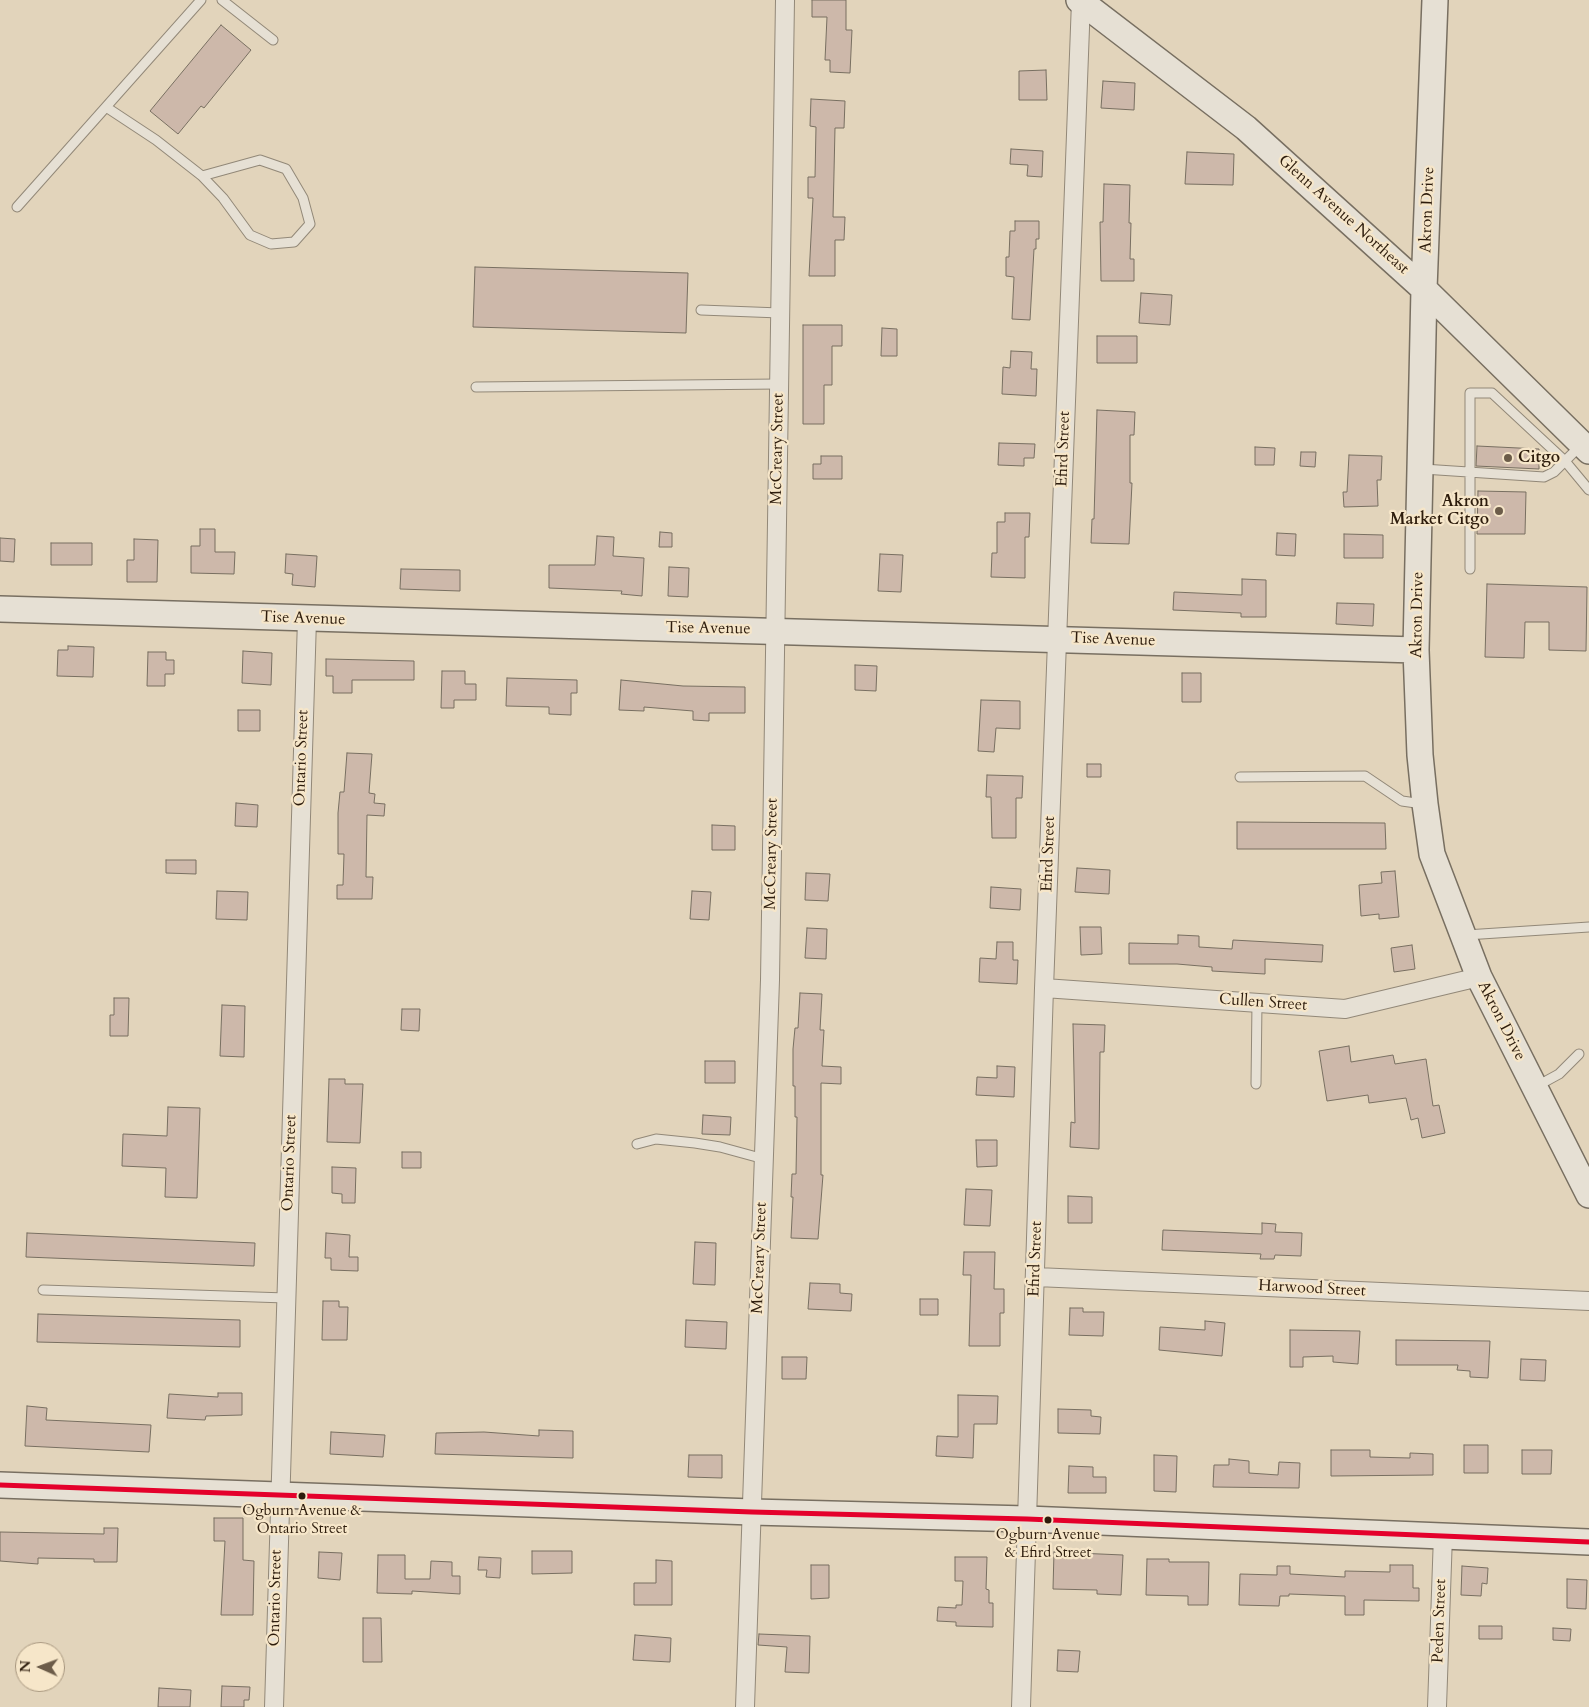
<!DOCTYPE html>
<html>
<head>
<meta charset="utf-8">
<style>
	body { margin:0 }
	#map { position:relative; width:1589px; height:1707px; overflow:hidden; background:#e2d4bb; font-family:Cardo,serif }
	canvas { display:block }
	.north { position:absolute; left:15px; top:1642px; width:50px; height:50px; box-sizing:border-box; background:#f6e6c9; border:1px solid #a6957d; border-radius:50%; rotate:272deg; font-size:14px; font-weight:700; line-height:20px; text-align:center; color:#2d1c0c }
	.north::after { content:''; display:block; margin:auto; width:18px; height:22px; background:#6c5c49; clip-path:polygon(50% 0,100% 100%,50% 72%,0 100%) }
</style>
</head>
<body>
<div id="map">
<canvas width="1589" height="1707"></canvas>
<div class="north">N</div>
</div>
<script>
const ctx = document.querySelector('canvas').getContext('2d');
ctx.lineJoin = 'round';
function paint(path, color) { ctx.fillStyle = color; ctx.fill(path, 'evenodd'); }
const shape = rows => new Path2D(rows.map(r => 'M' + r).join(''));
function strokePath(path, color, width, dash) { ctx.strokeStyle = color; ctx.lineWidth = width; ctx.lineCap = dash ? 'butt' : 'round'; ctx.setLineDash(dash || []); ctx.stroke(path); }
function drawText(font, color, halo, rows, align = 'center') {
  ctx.font = font + ' Cardo,serif'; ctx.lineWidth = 4.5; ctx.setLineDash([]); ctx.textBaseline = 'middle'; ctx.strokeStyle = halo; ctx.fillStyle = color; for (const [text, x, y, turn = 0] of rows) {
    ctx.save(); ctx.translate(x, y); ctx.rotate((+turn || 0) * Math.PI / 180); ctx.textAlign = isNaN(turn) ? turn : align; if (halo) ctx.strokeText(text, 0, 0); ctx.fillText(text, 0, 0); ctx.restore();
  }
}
const building = shape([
	[812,0,846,0,846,30,852,30,850,73,830,72,830,60,825,60,827,17,812,17,812,0],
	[221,25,251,50,204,108,201,106,178,134,150,111,221,25],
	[1046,70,1047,100,1019,100,1019,71,1046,70],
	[1103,81,1135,83,1134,110,1101,108,1103,81],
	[811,99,845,101,844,128,835,128,833,217,845,217,844,240,835,240,835,276,809,276,813,198,808,198,808,177,815,177,816,127,810,126,811,99],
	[1011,149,1043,151,1042,177,1027,176,1028,165,1010,164,1011,149],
	[1187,152,1234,154,1233,185,1185,184,1187,152],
	[1104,184,1130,185,1129,223,1131,223,1130,259,1134,259,1134,281,1101,281,1100,222,1103,222,1104,184],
	[1015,221,1039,221,1039,239,1036,239,1036,249,1034,249,1030,320,1012,319,1014,277,1006,276,1006,257,1009,257,1010,231,1015,231,1015,221],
	[475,267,688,273,686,333,473,327,475,267],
	[1141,293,1172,295,1170,325,1139,323,1141,293],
	[803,325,842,325,842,346,832,346,832,385,824,385,824,424,803,424,803,325],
	[882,328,897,329,897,356,881,356,882,328],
	[1097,336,1137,336,1137,363,1097,363,1097,336],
	[1011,351,1032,352,1031,369,1037,369,1036,396,1002,394,1003,367,1010,368,1011,351],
	[1097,410,1135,412,1134,435,1130,435,1130,483,1132,483,1129,544,1091,543,1092,519,1094,519,1097,410],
	[999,443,1035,444,1034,458,1024,458,1024,466,998,465,999,443],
	[1477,446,1539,449,1539,469,1476,466,1477,446],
	[1255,447,1275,448,1274,465,1255,465,1255,447],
	[1301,452,1316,452,1315,467,1300,466,1301,452],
	[1349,455,1382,456,1381,480,1377,480,1378,506,1344,507,1343,492,1347,492,1349,455],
	[821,456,842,456,842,479,813,479,813,464,821,464,821,456],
	[1478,491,1526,492,1525,534,1477,534,1478,491],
	[1005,513,1030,513,1029,537,1025,537,1025,578,991,577,992,553,997,553,997,522,1005,522,1005,513],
	[200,529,215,529,215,552,235,552,234,574,191,573,191,546,200,546,200,529],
	[660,532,672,533,672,547,659,547,660,532],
	[1277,533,1296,534,1295,556,1276,555,1277,533],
	[1344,534,1383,535,1383,558,1344,558,1344,534],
	[597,536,614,537,613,556,644,558,642,596,621,594,622,591,549,588,549,565,595,565,597,536],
	[0,538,15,539,14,562,0,561,0,538],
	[134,539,158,540,157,582,127,582,127,560,134,560,134,539],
	[51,543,92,543,92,565,51,565,51,543],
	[286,554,317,556,315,587,292,585,293,574,285,573,286,554],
	[880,554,903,555,901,592,878,591,880,554],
	[669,567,689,568,688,597,668,596,669,567],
	[401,569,460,570,460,591,400,589,401,569],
	[1242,579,1266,580,1266,617,1241,617,1241,613,1173,610,1174,592,1242,595,1242,579],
	[1487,584,1587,587,1586,651,1549,650,1549,622,1525,622,1524,658,1485,657,1487,584],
	[1337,603,1374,604,1373,626,1336,624,1337,603],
	[68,646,94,647,93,677,57,676,58,650,68,650,68,646],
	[243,651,272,653,271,685,242,683,243,651],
	[148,652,166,652,166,660,174,660,174,674,165,674,165,686,147,686,148,652],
	[326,659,414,661,414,680,352,680,352,693,333,693,333,676,326,676,326,659],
	[855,665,877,666,876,691,855,690,855,665],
	[442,671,465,671,465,684,476,684,476,700,454,700,454,708,441,708,442,671],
	[1182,673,1201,673,1201,702,1182,702,1182,673],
	[507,678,577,680,577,693,571,693,571,715,549,714,549,707,506,706,507,678],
	[621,680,683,686,745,687,745,713,709,713,709,721,693,720,693,711,644,707,644,711,619,710,621,680],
	[981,700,1020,701,1020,729,996,728,994,752,978,751,981,700],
	[238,710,260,710,260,731,238,731,238,710],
	[347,753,372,754,369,793,375,794,374,803,385,804,384,816,367,815,366,877,373,877,372,899,337,899,337,885,343,885,344,854,338,854,338,813,340,792,344,792,347,753],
	[1087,764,1101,764,1101,777,1087,777,1087,764],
	[987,775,1023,776,1022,798,1016,798,1016,838,992,838,991,797,986,797,987,775],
	[236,803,258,805,257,827,235,826,236,803],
	[1237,822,1385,823,1386,849,1237,849,1237,822],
	[712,825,735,826,735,850,712,850,712,825],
	[166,860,196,860,196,874,166,873,166,860],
	[1077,868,1110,870,1109,894,1075,892,1077,868],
	[1395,871,1399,917,1379,919,1379,914,1361,916,1359,885,1382,883,1381,872,1395,871],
	[806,873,830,874,828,901,805,900,806,873],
	[991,887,1021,889,1020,910,990,908,991,887],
	[217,891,248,892,247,920,216,919,217,891],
	[692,891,711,892,709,920,690,919,692,891],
	[1080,927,1101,927,1102,954,1081,955,1080,927],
	[807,928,827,929,826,959,805,958,807,928],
	[1178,935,1199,936,1199,947,1232,949,1233,940,1323,945,1322,962,1265,959,1265,974,1212,971,1212,967,1177,964,1129,964,1129,943,1178,944,1178,935],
	[997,942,1013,942,1013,960,1018,960,1017,984,979,982,980,958,996,959,997,942],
	[1412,945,1415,969,1394,972,1391,948,1412,945],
	[800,993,822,994,820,1030,824,1030,822,1066,841,1067,841,1084,821,1083,821,1175,823,1175,818,1239,791,1238,793,1197,791,1197,792,1174,796,1174,797,1117,795,1117,795,1086,793,1086,793,1049,795,1028,798,1028,800,993],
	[114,998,129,998,128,1036,110,1036,110,1015,114,1015,114,998],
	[222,1005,245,1006,244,1057,220,1056,222,1005],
	[402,1009,420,1009,419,1031,401,1030,402,1009],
	[1073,1024,1105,1025,1104,1052,1100,1052,1099,1149,1070,1147,1071,1122,1075,1123,1073,1024],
	[1349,1046,1351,1062,1393,1055,1395,1064,1426,1059,1433,1106,1439,1105,1445,1133,1422,1138,1418,1118,1411,1120,1406,1098,1369,1103,1368,1095,1327,1101,1319,1051,1349,1046],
	[705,1061,735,1061,735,1083,705,1083,705,1061],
	[997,1066,1015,1067,1014,1097,976,1095,977,1077,997,1078,997,1066],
	[329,1079,345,1079,345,1084,363,1084,360,1143,327,1142,329,1079],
	[168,1107,200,1108,197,1198,165,1197,166,1168,122,1166,123,1134,167,1136,168,1107],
	[703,1115,731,1117,730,1135,702,1134,703,1115],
	[976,1140,997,1140,997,1166,977,1167,976,1140],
	[402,1152,421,1152,421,1168,402,1168,402,1152],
	[332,1167,356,1168,355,1203,342,1203,342,1194,332,1193,332,1167],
	[966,1189,992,1190,990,1226,964,1225,966,1189],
	[1068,1196,1092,1197,1092,1223,1068,1223,1068,1196],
	[1262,1223,1276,1224,1275,1232,1302,1233,1301,1256,1275,1255,1274,1259,1260,1259,1261,1254,1162,1250,1163,1230,1262,1234,1262,1223],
	[27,1233,255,1243,254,1266,26,1257,27,1233],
	[326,1233,350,1235,349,1257,358,1257,358,1271,331,1270,331,1258,325,1258,326,1233],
	[695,1242,716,1243,715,1285,693,1284,695,1242],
	[964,1252,995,1252,994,1289,1004,1289,1004,1313,1000,1313,1000,1346,969,1346,971,1275,963,1275,964,1252],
	[810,1283,840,1284,840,1293,852,1294,851,1311,808,1309,810,1283],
	[920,1299,938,1299,938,1315,920,1315,920,1299],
	[323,1301,339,1301,339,1307,348,1307,347,1340,322,1340,323,1301],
	[1070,1308,1083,1308,1083,1312,1104,1312,1103,1336,1069,1335,1070,1308],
	[38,1314,240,1320,240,1347,37,1342,38,1314],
	[686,1320,727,1322,726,1349,685,1347,686,1320],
	[1205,1321,1225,1323,1222,1356,1159,1350,1160,1327,1205,1330,1205,1321],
	[1290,1330,1360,1331,1358,1364,1333,1362,1333,1356,1303,1357,1303,1367,1290,1367,1290,1330],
	[1396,1340,1490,1341,1488,1378,1470,1377,1470,1371,1457,1370,1458,1365,1396,1365,1396,1340],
	[782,1357,807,1357,806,1379,782,1379,782,1357],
	[1521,1359,1546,1360,1545,1381,1520,1380,1521,1359],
	[218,1393,242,1393,242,1415,206,1416,205,1420,167,1418,169,1394,218,1397,218,1393],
	[958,1395,998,1396,997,1424,974,1424,973,1458,936,1456,937,1436,958,1437,958,1395],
	[27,1406,47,1408,46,1420,151,1425,149,1452,25,1446,27,1406],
	[1058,1409,1091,1410,1091,1416,1101,1417,1100,1434,1058,1433,1058,1409],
	[539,1430,573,1431,573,1458,435,1454,436,1433,484,1432,539,1436,539,1430],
	[331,1432,385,1435,383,1457,330,1454,331,1432],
	[1464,1445,1488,1445,1488,1473,1464,1473,1464,1445],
	[1331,1450,1370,1450,1370,1457,1410,1458,1410,1453,1433,1454,1433,1475,1331,1476,1331,1450],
	[1522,1450,1552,1450,1551,1474,1522,1474,1522,1450],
	[689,1455,722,1455,722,1478,688,1477,689,1455],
	[1154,1455,1177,1456,1176,1492,1154,1491,1154,1455],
	[1229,1459,1249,1461,1249,1473,1278,1475,1279,1462,1300,1463,1299,1488,1213,1487,1214,1465,1229,1465,1229,1459],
	[1069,1466,1093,1467,1093,1477,1106,1477,1106,1493,1068,1493,1069,1466],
	[214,1518,243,1518,243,1560,254,1561,253,1615,221,1615,225,1541,214,1541,214,1518],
	[104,1528,118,1528,117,1562,94,1562,94,1559,38,1558,38,1564,0,1561,0,1532,104,1534,104,1528],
	[532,1551,572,1551,572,1573,532,1574,532,1551],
	[319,1552,342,1553,340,1580,318,1578,319,1552],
	[1054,1552,1123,1555,1121,1595,1097,1594,1097,1590,1053,1589,1054,1552],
	[378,1555,405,1555,405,1579,430,1579,431,1561,452,1562,452,1576,460,1576,460,1594,412,1591,412,1594,377,1593,378,1555],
	[479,1557,501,1558,500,1578,486,1577,487,1570,478,1570,479,1557],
	[955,1557,987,1557,986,1589,989,1590,989,1603,993,1603,993,1627,956,1626,956,1622,937,1621,938,1607,956,1608,956,1605,962,1605,963,1581,955,1581,955,1557],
	[1147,1559,1169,1559,1169,1562,1209,1562,1208,1605,1188,1605,1188,1596,1146,1595,1147,1559],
	[656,1560,672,1561,672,1605,634,1605,634,1583,656,1583,656,1560],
	[811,1565,829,1565,829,1598,811,1599,811,1565],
	[1390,1565,1413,1565,1413,1588,1419,1588,1419,1601,1364,1600,1364,1615,1345,1615,1345,1596,1289,1594,1289,1596,1280,1596,1279,1606,1239,1605,1240,1574,1277,1575,1277,1566,1290,1566,1290,1574,1345,1577,1345,1571,1390,1572,1390,1565],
	[1462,1566,1488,1568,1487,1584,1482,1583,1481,1596,1461,1595,1462,1566],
	[1567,1579,1587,1580,1586,1609,1567,1608,1567,1579],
	[363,1618,381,1618,382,1662,363,1662,363,1618],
	[1479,1626,1502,1626,1502,1639,1479,1639,1479,1626],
	[1553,1628,1571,1629,1570,1641,1553,1640,1553,1628],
	[759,1634,810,1636,809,1673,785,1672,787,1647,758,1645,759,1634],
	[635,1635,671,1638,670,1662,633,1660,635,1635],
	[1058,1650,1080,1651,1078,1672,1057,1671,1058,1650],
	[222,1686,250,1687,249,1700,244,1700,244,1707,221,1707,222,1686],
	[159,1688,191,1690,190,1707,158,1707,159,1688]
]);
paint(building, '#cdb8aa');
strokePath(building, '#786f61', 1);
const lane = shape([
	[222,0,273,40],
	[106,107,156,140,202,176,223,198,250,235,271,244,294,242,310,224,303,198,286,169,260,160,202,176],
	[17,207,201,0],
	[701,310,780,313],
	[476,387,779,384],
	[1423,469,1544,477,1554,472,1580,446],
	[1470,569,1470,393,1492,393,1565,461,1589,490],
	[1240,777,1365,776,1402,801,1423,804],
	[1466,935,1589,927],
	[1256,1084,1257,1003],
	[1537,1086,1559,1074,1579,1054],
	[637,1144,656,1139,695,1143,720,1147,764,1159],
	[43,1290,286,1298]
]);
const street = shape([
	[1044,988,1345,1009,1479,977],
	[1036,1277,1589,1301],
	[274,1707,307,619],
	[745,1707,770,980,785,0],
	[1021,1707,1044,988,1081,1],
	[1437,1707,1443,1535]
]);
const secondary = shape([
	[1079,0,1246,128,1424,289,1589,451],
	[1435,0,1424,289,1416,650,1420,755,1425,804,1432,854,1479,977,1589,1195],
	[0,609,1416,650],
	[0,1485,752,1512,1027,1519,1589,1542]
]);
strokePath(lane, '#928878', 11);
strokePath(street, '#928878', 20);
strokePath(secondary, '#786f61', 28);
strokePath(lane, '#e6e0d4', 9);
strokePath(street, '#e6e0d4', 18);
strokePath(secondary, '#e6e0d4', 25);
strokePath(shape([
	[0,1485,752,1512,1027,1519,1589,1542]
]), '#e4002b', 5);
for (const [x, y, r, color] of [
	[1508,458,5,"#6c5c49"],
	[1499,511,5,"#6c5c49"],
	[302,1496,4.5,"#2d1c0c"],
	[1048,1520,4.5,"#2d1c0c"]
]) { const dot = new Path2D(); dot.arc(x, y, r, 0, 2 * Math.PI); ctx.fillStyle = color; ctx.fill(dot); strokePath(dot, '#f6e6c9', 2); }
drawText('15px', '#2d1c0c', '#f6e6c9', [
	["Ogburn Avenue &",302,1512],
	["Ontario Street",302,1530],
	["Ogburn Avenue",1048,1536],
	["& Efird Street",1048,1554]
]);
drawText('16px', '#2d1c0c', '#f6e6c9', [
	["Akron Drive",1428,210,-88],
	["Glenn Avenue Northeast",1343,215,42],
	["McCreary Street",778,449,-89],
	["Efird Street",1064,449,-88],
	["Akron Drive",1418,615,-89],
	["Tise Avenue",303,619,2],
	["Tise Avenue",708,629,1],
	["Tise Avenue",1113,640,2],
	["Ontario Street",302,758,-88],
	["McCreary Street",772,854,-89],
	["Efird Street",1049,854,-88],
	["Cullen Street",1263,1003,4],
	["Akron Drive",1501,1021,63],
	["Ontario Street",290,1163,-88],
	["McCreary Street",760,1258,-88],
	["Efird Street",1036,1259,-88],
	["Harwood Street",1312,1289,3],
	["Ontario Street",276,1598,-89],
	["Peden Street",1440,1621,-88]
]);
drawText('bold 16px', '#2d1c0c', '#f6e6c9', [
	["Citgo",1518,458],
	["Akron",1489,502,"right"],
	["Market Citgo",1489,520,"right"]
], 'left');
</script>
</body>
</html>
